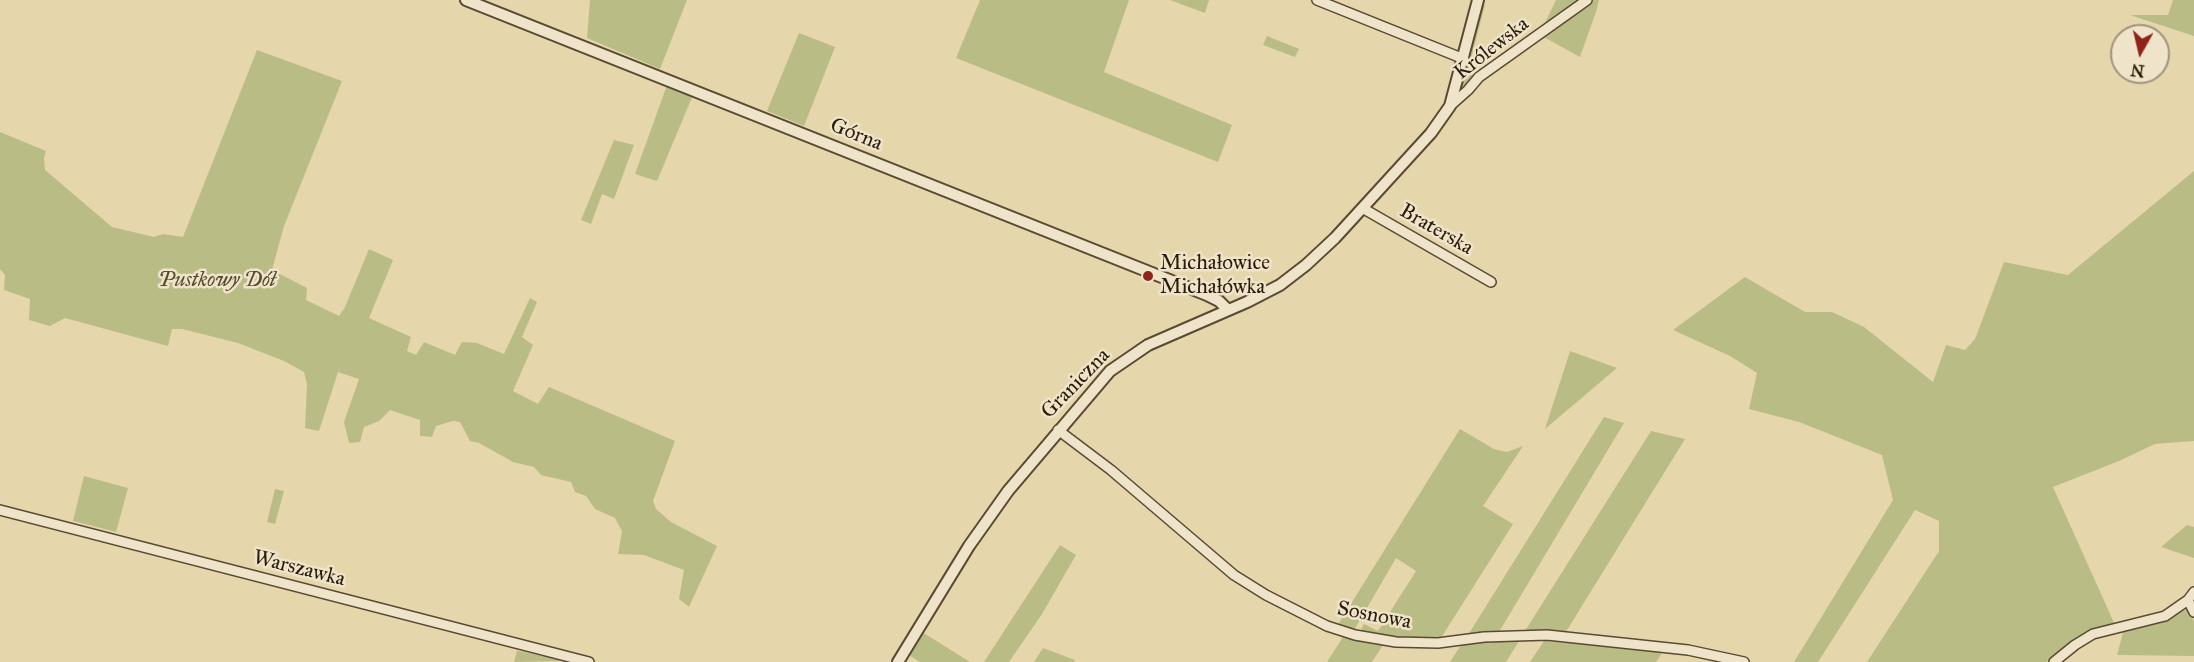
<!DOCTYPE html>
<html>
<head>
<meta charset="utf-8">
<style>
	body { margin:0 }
	#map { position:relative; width:2194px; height:662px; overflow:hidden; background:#e6d6ac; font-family:"IM FELL Great Primer",serif }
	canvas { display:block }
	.north { position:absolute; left:2110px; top:24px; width:60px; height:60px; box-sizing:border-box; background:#efe4c9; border:2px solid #a0947d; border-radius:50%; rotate:188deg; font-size:16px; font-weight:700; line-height:24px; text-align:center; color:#2a1b0a }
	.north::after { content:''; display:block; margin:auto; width:21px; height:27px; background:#8f2418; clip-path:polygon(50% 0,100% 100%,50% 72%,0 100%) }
</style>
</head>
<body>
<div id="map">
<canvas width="2194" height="662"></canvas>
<div class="north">N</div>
</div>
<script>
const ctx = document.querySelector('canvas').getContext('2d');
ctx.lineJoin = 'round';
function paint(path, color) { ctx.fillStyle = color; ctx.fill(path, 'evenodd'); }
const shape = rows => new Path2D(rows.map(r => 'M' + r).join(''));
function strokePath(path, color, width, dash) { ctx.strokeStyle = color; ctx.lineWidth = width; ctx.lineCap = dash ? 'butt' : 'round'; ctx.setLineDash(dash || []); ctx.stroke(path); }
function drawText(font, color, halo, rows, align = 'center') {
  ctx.font = font + ' "IM FELL Great Primer",serif'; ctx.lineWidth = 5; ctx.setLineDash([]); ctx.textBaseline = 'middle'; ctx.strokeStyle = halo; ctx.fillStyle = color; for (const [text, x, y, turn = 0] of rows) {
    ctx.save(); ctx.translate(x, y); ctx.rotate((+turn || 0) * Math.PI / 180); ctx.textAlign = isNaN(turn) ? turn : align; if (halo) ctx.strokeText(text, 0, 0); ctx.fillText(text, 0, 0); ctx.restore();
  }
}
paint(shape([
	[590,0,687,0,660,69,587,38],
	[980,0,1129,0,1104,72,1232,125,1218,162,956,58],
	[1170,0,1209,0,1205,13],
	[1556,0,1580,0,1544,25],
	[1594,0,1599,0,1596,12,1580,57,1542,36],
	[2173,0,2194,0,2194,36,2130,15,2168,15],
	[1482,5,1485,5,1467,74,1474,75,1461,91,1458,91],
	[799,33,835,47,804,126,767,111],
	[1267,36,1299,49,1295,57,1263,45],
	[257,50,342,81,284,226,272,270,307,288,306,300,339,316,345,307,369,249,393,260,369,318,411,337,407,351,416,355,424,342,455,355,462,342,477,343,504,354,530,298,537,302,522,337,533,345,513,391,538,404,549,387,675,441,653,501,656,509,671,522,717,546,689,607,679,599,684,570,644,555,618,554,622,531,615,518,595,509,586,496,575,492,571,482,541,475,534,467,513,462,479,443,470,441,460,422,453,421,436,426,432,437,420,436,420,420,390,410,379,421,364,427,360,442,349,443,344,422,359,379,338,372,319,431,305,428,307,384,304,372,284,361,238,343,182,329,172,329,168,346,65,318,50,326,29,320,30,299,4,290,5,275,0,269,0,132,46,151,44,158,45,170,112,227,154,237,163,234,183,237],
	[667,85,693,95,657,181,635,174],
	[614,140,634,145,614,199,602,194,591,224,581,220],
	[2194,171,2194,441,2155,444,2119,461,2053,487,2115,625,2090,631,2046,662,1867,662,1939,551,1939,521,1915,510,1818,662,1794,662,1893,500,1882,455,1799,422,1749,409,1757,373,1730,356,1673,330,1745,277,1805,312,1832,312,1864,327,1933,382,1946,345,1965,350,1975,339,2004,262,2068,275],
	[1570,351,1617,368,1545,429],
	[1604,417,1624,423,1499,632,1468,635],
	[1460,429,1494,449,1507,452,1523,446,1483,506,1513,524,1441,638,1424,641,1359,633,1364,624,1378,631,1416,571,1396,558,1353,632,1337,626],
	[1651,431,1685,439,1564,635,1525,631],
	[84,476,128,488,116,532,73,521],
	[275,489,284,491,275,524,267,522],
	[2187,525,2194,527,2194,558,2161,547],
	[1060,545,1076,555,1042,614,1009,662,984,662],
	[2187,609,2194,621,2194,656,2117,655,2124,629,2162,621],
	[922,632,970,662,920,662,907,654],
	[1343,637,1383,645,1372,662,1327,662],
	[1521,638,1506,662,1450,662,1463,642],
	[1544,641,1664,650,1656,662,1530,662],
	[1043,648,1075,660,1074,662,1034,662],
	[517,651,524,652,563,661,514,662]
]), '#babc86');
const minor = shape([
	[1317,0,1464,59],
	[1450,106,1468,90,1479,77,1587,0],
	[1364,209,1491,282],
	[1058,430,1111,470,1234,575,1266,595,1327,626,1355,635,1396,642,1438,643,1484,637,1547,635,1688,650,1744,662],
	[0,510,589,662],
	[2188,600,2194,612],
	[2054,662,2075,645,2093,634,2165,616,2188,600,2194,592]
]);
const tertiary = shape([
	[466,0,1207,295,1219,301,1228,310],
	[898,662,969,546,1008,491,1110,371,1148,345,1247,302,1280,285,1306,265,1335,238,1431,133,1450,106,1478,0]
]);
strokePath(minor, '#594a32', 12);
strokePath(tertiary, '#594a32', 14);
strokePath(minor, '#efe4c9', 9);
strokePath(tertiary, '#efe4c9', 10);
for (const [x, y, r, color] of [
	[1148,276,6,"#8f2418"]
]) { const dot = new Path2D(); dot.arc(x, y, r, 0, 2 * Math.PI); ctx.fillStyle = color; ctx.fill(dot); strokePath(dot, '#efe4c9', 2); }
drawText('21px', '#2a1b0a', '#efe4c9', [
	["Królewska",1492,49,-38],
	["Górna",856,135,22],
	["Braterska",1436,230,30],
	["Graniczna",1076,384,-46],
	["Warszawka",299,569,14],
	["Sosnowa",1374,616,11]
]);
drawText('21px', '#2a1b0a', '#efe4c9', [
	["Michałowice",1160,264],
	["Michałówka",1160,288]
], 'left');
drawText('italic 21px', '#554b2f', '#efe4c9', [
	["Pustkowy Dół",217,281]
]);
</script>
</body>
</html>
